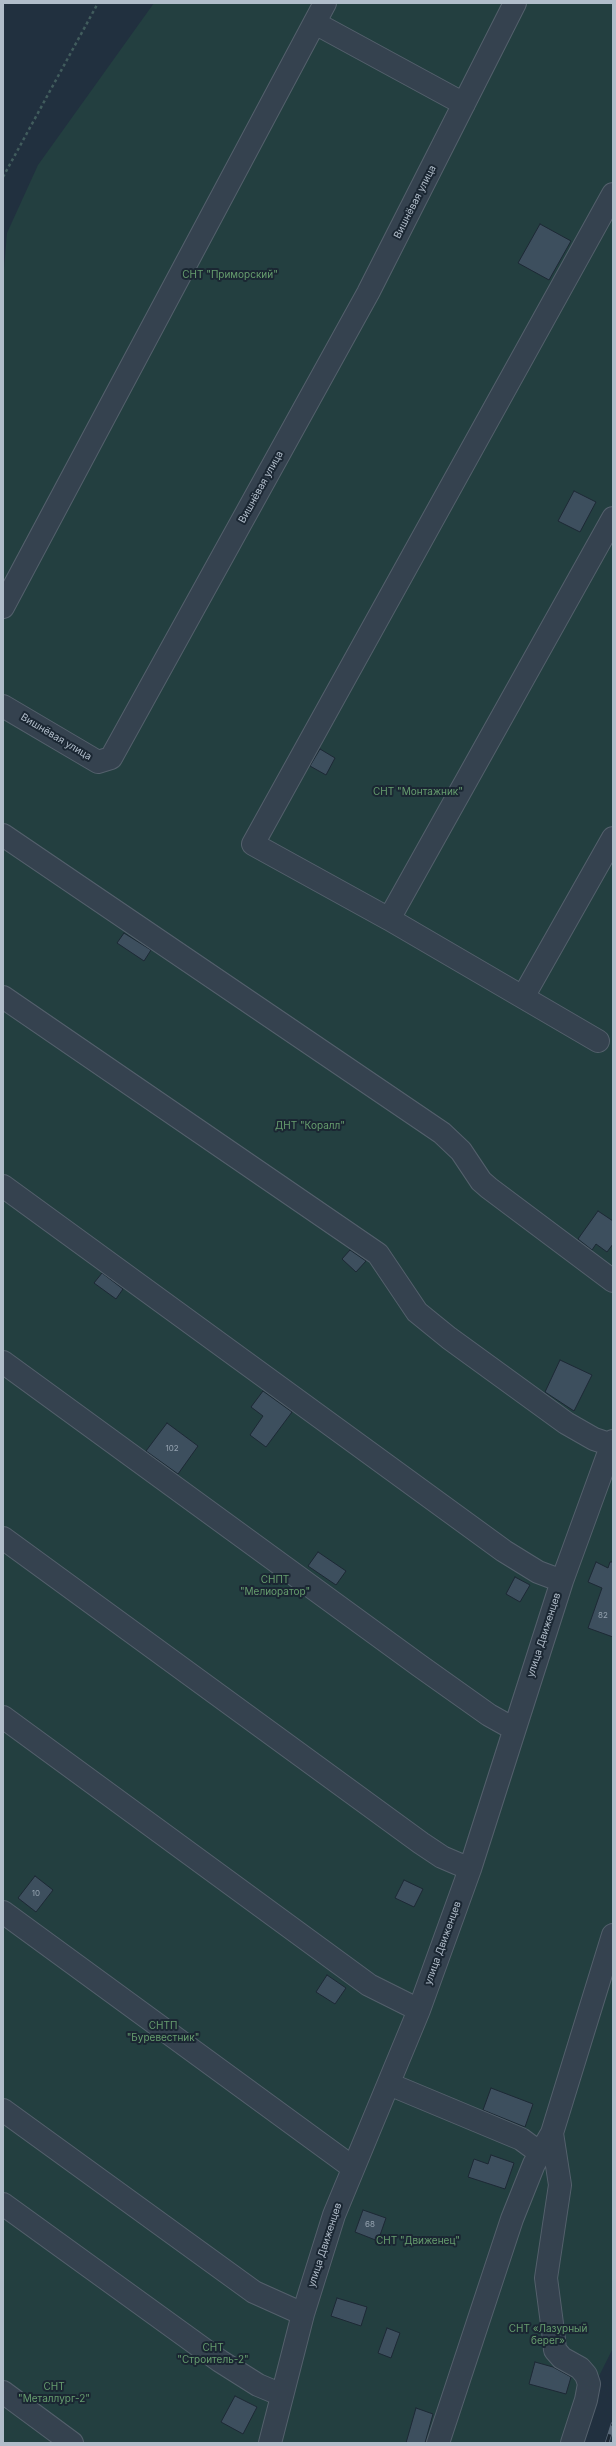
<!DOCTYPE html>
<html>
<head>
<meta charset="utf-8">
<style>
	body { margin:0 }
	#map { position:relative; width:616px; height:2446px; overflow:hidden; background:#21303f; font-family:Inter,sans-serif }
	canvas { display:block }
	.frame { position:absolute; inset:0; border:4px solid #b1bdca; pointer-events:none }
</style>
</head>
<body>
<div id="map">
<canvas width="616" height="2446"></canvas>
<div class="frame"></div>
</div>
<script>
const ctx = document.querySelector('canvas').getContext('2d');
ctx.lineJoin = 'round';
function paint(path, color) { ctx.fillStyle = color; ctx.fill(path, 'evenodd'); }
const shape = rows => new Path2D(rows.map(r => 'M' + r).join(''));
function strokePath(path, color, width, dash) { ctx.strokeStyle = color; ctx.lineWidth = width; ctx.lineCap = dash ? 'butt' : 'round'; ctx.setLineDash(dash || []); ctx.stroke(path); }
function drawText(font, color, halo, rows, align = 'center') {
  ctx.font = font + ' Inter,sans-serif'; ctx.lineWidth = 4; ctx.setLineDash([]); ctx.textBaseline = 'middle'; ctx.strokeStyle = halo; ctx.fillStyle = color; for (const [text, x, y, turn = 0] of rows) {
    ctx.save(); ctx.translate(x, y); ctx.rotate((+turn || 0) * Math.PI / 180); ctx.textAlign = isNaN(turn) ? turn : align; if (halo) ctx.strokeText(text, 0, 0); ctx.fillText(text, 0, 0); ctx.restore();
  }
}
paint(shape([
	[154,3,613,3,613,2348,579,2416,569,2443,3,2443,3,281,7,233,38,165]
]), '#233f40');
const building = shape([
	[540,224,571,241,549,280,518,263,540,224],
	[574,491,596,502,580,532,558,521,574,491],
	[320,749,335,758,326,775,310,766,320,749],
	[124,933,151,950,144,961,117,943,124,933],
	[598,1211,613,1221,613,1244,607,1252,596,1244,592,1250,578,1239,598,1211],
	[350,1250,366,1261,356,1272,342,1259,350,1250],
	[102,1273,123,1289,116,1299,94,1283,102,1273],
	[560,1360,592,1375,574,1411,545,1392,560,1360],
	[263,1391,292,1412,266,1447,250,1435,263,1416,251,1407,263,1391],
	[167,1423,198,1446,178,1474,146,1451,167,1423],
	[318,1552,346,1571,336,1585,308,1566,318,1552],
	[596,1562,608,1568,610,1562,613,1562,613,1637,588,1628,602,1588,588,1582,596,1562],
	[515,1577,530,1585,520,1602,506,1594,515,1577],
	[35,1876,53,1890,36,1912,18,1898,35,1876],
	[404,1880,423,1889,414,1907,395,1898,404,1880],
	[327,1975,346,1988,335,2004,316,1992,327,1975],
	[491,2088,533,2104,525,2127,483,2110,491,2088],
	[491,2155,514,2163,505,2189,468,2177,474,2159,488,2164,491,2155],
	[363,2210,386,2218,378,2241,355,2232,363,2210],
	[337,2298,367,2307,361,2326,331,2316,337,2298],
	[387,2328,400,2333,391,2358,378,2353,387,2328],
	[535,2362,553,2367,571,2377,566,2394,529,2384,535,2362],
	[235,2396,257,2407,243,2434,221,2422,235,2396],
	[416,2408,433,2414,425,2443,406,2443,416,2408]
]);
paint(building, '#3d4f5e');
strokePath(building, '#1d2935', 1);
const minor = shape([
	[315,23,464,104],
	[3,607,325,3],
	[3,706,98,762,111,758,368,293,515,3],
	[3,835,442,1133,461,1151,481,1181,489,1188,613,1281],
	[389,919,613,518],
	[3,997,378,1254,417,1312,449,1338,566,1423,594,1439,612,1445],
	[523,997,613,838],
	[598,1041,389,919,253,844,613,194],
	[3,1186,504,1551,538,1572,562,1581],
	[3,1362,420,1666,489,1715,514,1729],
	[3,1538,421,1843,442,1857,470,1869],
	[3,1717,369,1985,419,2010],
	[3,1912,352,2167],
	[389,2084,521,2139,540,2153],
	[3,2110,254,2292,303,2314],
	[552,2133,560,2185,546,2278,554,2339,555,2350,562,2358,580,2368,586,2375,589,2384,586,2400,572,2443],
	[3,2204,220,2361,258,2385,282,2395],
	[3,2392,72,2443],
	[270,2443,303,2314,334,2215,419,2010,470,1869,562,1581,613,1441],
	[438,2443,512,2219,534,2164,552,2133,613,1935]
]);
strokePath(minor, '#54606c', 24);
strokePath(shape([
	[3,177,98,3]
]), '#415c5d', 2.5, [3, 3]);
strokePath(minor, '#35424f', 22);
const rail = shape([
	[607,2443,613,2424]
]);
strokePath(rail, '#576676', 4.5);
strokePath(rail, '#1b2733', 3, [9]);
drawText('8px', '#94a2af', null, [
	["102",172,1449],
	["82",603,1616],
	["10",36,1894],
	["68",370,2225]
]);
drawText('10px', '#b1bdca', '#1b2733', [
	["Вишнёвая улица",415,202,-63],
	["Вишнёвая улица",261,487,-61],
	["Вишнёвая улица",56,737,31],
	["улица Движенцев",544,1635,-72],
	["улица Движенцев",443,1943,-70],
	["улица Движенцев",325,2245,-72]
]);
drawText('10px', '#669d6e', '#1b2733', [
	["СНТ \"Приморский\"",230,275],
	["СНТ \"Монтажник\"",418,792],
	["ДНТ \"Коралл\"",310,1126],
	["СНПТ",275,1580],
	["\"Мелиоратор\"",275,1592],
	["СНТП",163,2026],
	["\"Буревестник\"",163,2038],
	["СНТ \"Движенец\"",418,2241],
	["СНТ «Лазурный",548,2329],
	["берег»",548,2341],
	["СНТ",213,2348],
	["\"Строитель-2\"",213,2360],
	["СНТ",54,2387],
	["\"Металлург-2\"",54,2399]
]);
</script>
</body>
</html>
